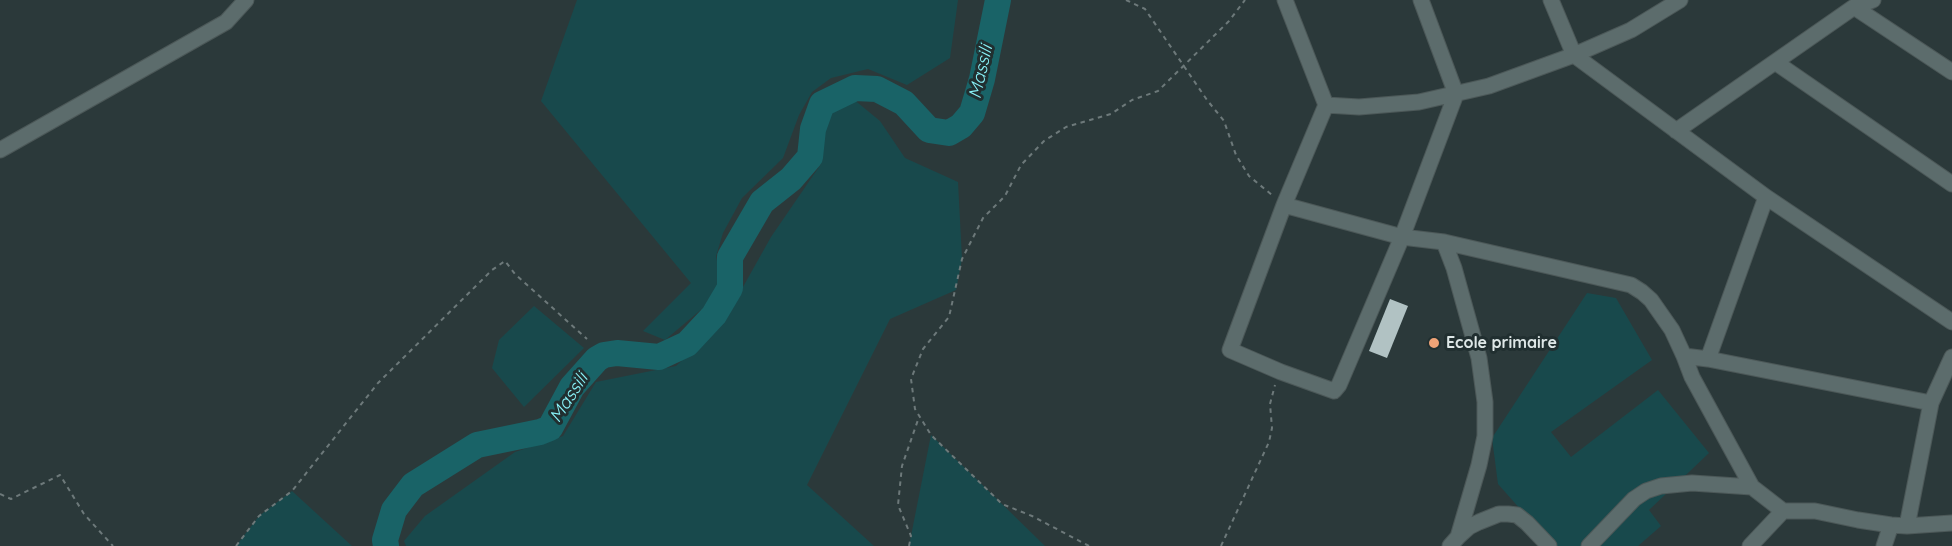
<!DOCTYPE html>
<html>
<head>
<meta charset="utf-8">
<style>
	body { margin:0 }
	canvas { display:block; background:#2b393a }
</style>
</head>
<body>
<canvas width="1952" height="546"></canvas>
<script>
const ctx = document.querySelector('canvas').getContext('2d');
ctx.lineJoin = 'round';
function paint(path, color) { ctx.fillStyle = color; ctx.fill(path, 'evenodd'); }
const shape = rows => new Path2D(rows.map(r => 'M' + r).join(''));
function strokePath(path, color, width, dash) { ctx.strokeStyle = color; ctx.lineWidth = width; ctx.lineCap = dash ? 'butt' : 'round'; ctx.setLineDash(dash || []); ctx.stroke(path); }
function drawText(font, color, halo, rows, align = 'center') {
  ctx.font = font + ' Quicksand,sans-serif'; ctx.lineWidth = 6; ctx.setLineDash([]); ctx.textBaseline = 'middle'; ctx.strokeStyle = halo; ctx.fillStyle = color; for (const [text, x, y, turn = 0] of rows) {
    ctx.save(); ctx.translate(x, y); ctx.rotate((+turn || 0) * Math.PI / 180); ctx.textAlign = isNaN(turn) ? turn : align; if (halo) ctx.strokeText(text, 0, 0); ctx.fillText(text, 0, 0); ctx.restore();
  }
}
paint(shape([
	[577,0,958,0,950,58,907,85,868,69,831,78,812,92,799,115,783,158,742,198,723,233,716,256,721,280,703,308,665,340,643,331,691,283,541,101],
	[852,98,880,121,905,158,958,182,962,259,956,290,890,319,807,485,874,546,406,546,404,541,425,516,515,452,563,436,596,382,676,366,725,319,771,237,821,164,826,118],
	[1587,293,1616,298,1652,360,1551,432,1571,457,1658,390,1709,453,1649,510,1661,526,1638,546,1553,546,1498,484,1492,438],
	[534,306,584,348,524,407,492,368,499,340],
	[931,435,1002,504,1045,546,909,546],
	[292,491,352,546,236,546,259,516]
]), '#18494c');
strokePath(shape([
	[386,546,385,540,394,510,413,485,477,445,540,432,550,428,572,387,597,359,604,355,617,353,659,357,687,344,714,315,730,288,730,257,762,202,791,179,810,157,813,129,822,104,855,88,877,89,904,103,929,130,949,133,961,126,972,113,982,79,998,0]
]), '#196367', 26);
paint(shape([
	[1390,299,1408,306,1387,358,1369,351]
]), '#b1c2c3');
const street = shape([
	[1285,0,1326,105,1284,205,1230,350,1281,372,1334,391,1339,385,1402,237,1456,94,1421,0],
	[1551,0,1574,55,1766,197,1952,322],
	[1854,7,1952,72],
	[1775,62,1952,184],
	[1326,105,1359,107,1419,102,1489,86,1574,55,1631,30,1680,0],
	[1676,131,1854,7,1873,0],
	[0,150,226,22,246,0],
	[1766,197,1708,359,1684,356,1692,377,1752,487,1783,511,1815,511,1858,520,1891,525,1907,526,1952,523],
	[1284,205,1402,237,1444,242,1454,268,1479,358,1485,402,1485,436,1479,465,1458,537,1450,546],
	[1444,242,1631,285,1642,292,1651,300,1672,330,1684,356],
	[1708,359,1931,403],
	[1907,526,1931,403,1952,357],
	[1458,537,1469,527,1479,522,1499,514,1508,514,1517,515,1527,523,1549,546],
	[1589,546,1634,499,1646,491,1661,486,1692,483,1752,487],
	[1750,546,1783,511],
	[1884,546,1891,525]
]);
strokePath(street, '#4c5858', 17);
strokePath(shape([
	[1126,0,1145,9,1207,100,1224,121,1236,155,1249,176,1272,195],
	[0,494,11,499,60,475,84,514,113,546],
	[236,546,259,516,292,491,378,383,492,270,505,261,515,274,587,339],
	[909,546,911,536,898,505,902,466,919,417],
	[1089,546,1032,516,1002,504,931,435,915,409,911,379,923,349,949,317,962,259,983,218,1005,196,1021,165,1044,141,1066,127,1111,114,1132,100,1158,91,1229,21,1245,0],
	[1221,546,1269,442,1272,428,1270,404,1275,385]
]), '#6d797a', 2, [4.5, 4.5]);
strokePath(street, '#5c6c6c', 15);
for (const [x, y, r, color] of [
	[1434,343,6,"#efa377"]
]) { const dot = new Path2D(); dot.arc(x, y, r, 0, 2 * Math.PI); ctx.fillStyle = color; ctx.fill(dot); strokePath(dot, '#212f30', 2); }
drawText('bold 16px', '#dee7e7', '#212f30', [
	["Ecole primaire",1446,343]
], 'left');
drawText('italic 18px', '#8af5fb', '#212f30', [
	["Massili",981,72,-77],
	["Massili",569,398,-57]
]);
</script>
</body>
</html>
